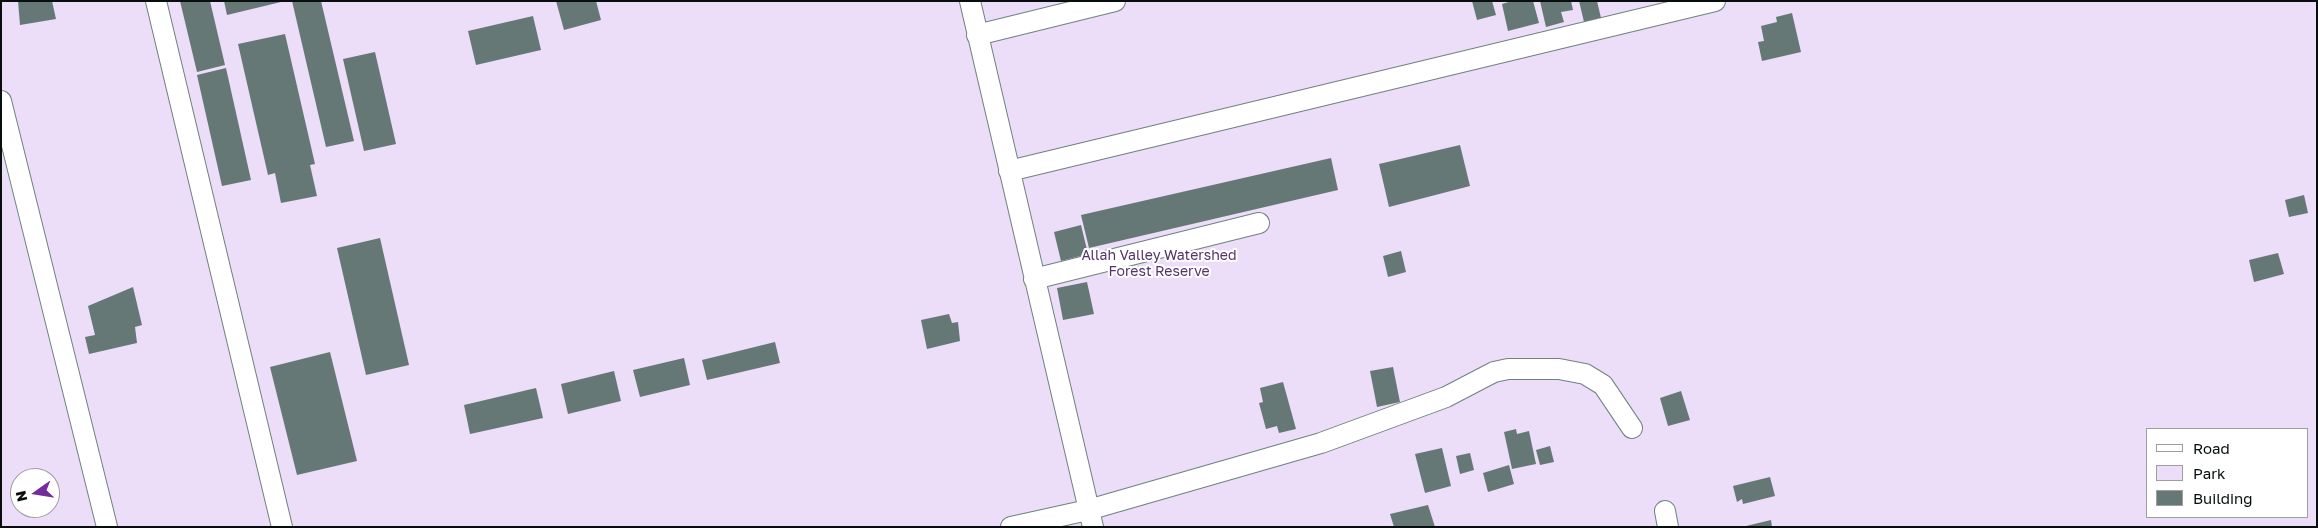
<!DOCTYPE html>
<html>
<head>
<meta charset="utf-8">
<style>
	body { margin:0 }
	#map { position:relative; width:2318px; height:528px; overflow:hidden; background:#e3f9f6; font-family:"Golos Text",sans-serif }
	canvas { display:block }
	.frame { position:absolute; inset:0; border:2px solid #070e0d; pointer-events:none }
	.legend { position:absolute; left:2146px; top:428px; width:162px; height:90px; box-sizing:border-box; background:#fff; border:1px solid #9c9f9e; margin:0; padding:6px 9px; list-style:none; font-size:15px; color:#070e0d }
	.legend li { display:flex; align-items:center; gap:10px; height:25px }
	.legend b { width:25px; border:1px solid #9c9f9e }
	.north { position:absolute; left:10px; top:468px; width:50px; height:50px; box-sizing:border-box; background:#fff; border:1px solid #9c9f9e; border-radius:50%; rotate:257deg; font-size:14px; font-weight:700; line-height:20px; text-align:center; color:#070e0d }
	.north::after { content:''; display:block; margin:auto; width:18px; height:22px; background:#732b9e; clip-path:polygon(50% 0,100% 100%,50% 72%,0 100%) }
</style>
</head>
<body>
<div id="map">
<canvas width="2318" height="528"></canvas>
<div class="frame"></div>
<ul class="legend">
<li><b style="height:6px;background:#fff"></b>Road</li>
<li><b style="height:14px;background:#ecddf8"></b>Park</li>
<li><b style="height:14px;background:#657875"></b>Building</li>
</ul>
<div class="north">N</div>
</div>
<script>
const ctx = document.querySelector('canvas').getContext('2d');
ctx.lineJoin = 'round';
function paint(path, color) { ctx.fillStyle = color; ctx.fill(path, 'evenodd'); }
const shape = rows => new Path2D(rows.map(r => 'M' + r).join(''));
function strokePath(path, color, width, dash) { ctx.strokeStyle = color; ctx.lineWidth = width; ctx.lineCap = dash ? 'butt' : 'round'; ctx.setLineDash(dash || []); ctx.stroke(path); }
function drawText(font, color, halo, rows, align = 'center') {
  ctx.font = font + ' "Golos Text",sans-serif'; ctx.lineWidth = 4; ctx.setLineDash([]); ctx.textBaseline = 'middle'; ctx.strokeStyle = halo; ctx.fillStyle = color; for (const [text, x, y, turn = 0] of rows) {
    ctx.save(); ctx.translate(x, y); ctx.rotate((+turn || 0) * Math.PI / 180); ctx.textAlign = isNaN(turn) ? turn : align; if (halo) ctx.strokeText(text, 0, 0); ctx.fillText(text, 0, 0); ctx.restore();
  }
}
paint(shape([
	[1,1,2317,1,2317,527,1,527],
	[2147,429,2307,429,2307,517,2147,517],
	[20,478,50,478,50,508,20,508]
]), '#ecddf8');
paint(shape([
	[18,1,52,1,56,19,20,25],
	[180,1,210,1,225,65,197,72],
	[224,1,280,1,281,2,227,15],
	[292,1,321,1,354,141,326,147],
	[556,1,596,1,601,20,564,30],
	[1472,1,1492,1,1496,15,1477,20],
	[1512,1,1533,1,1539,23,1508,31,1502,4],
	[1540,1,1571,1,1573,10,1561,12,1564,22,1546,27],
	[1579,1,1597,1,1601,18,1584,22],
	[1792,13,1801,52,1762,61,1758,42,1764,41,1761,26,1777,22,1776,17],
	[533,16,541,50,476,65,468,31],
	[285,34,315,164,310,165,317,196,281,203,275,173,268,175,238,44],
	[375,52,396,144,364,151,343,59],
	[226,68,251,180,222,186,197,75],
	[1460,145,1470,186,1389,207,1379,164],
	[1331,158,1338,190,1089,248,1081,215],
	[2304,195,2308,213,2289,217,2285,200],
	[1081,225,1088,254,1061,261,1054,232],
	[380,238,409,365,366,375,337,248],
	[1401,251,1406,272,1388,277,1383,256],
	[2278,253,2284,274,2254,282,2249,260],
	[1087,282,1094,314,1063,320,1057,288],
	[133,287,142,325,135,327,137,343,89,354,85,337,95,335,88,306],
	[949,314,952,323,958,322,960,341,927,349,921,320],
	[775,342,780,363,707,380,702,360],
	[330,352,357,461,297,475,270,367],
	[684,358,690,385,640,397,633,370],
	[1393,367,1400,402,1377,407,1370,371],
	[614,371,621,401,568,414,561,384],
	[1283,382,1296,429,1279,433,1277,426,1266,429,1259,403,1263,402,1260,388],
	[536,388,543,418,470,434,464,405],
	[1681,391,1690,420,1668,426,1660,398],
	[1516,429,1517,434,1529,431,1536,464,1512,469,1504,432],
	[1550,446,1554,462,1540,465,1536,450],
	[1442,448,1451,486,1425,493,1415,454],
	[1470,453,1474,470,1460,474,1456,456],
	[1509,465,1514,484,1488,492,1483,473],
	[1770,477,1775,496,1743,504,1742,499,1737,502,1733,486],
	[1428,505,1435,527,1394,527,1390,514],
	[1771,520,1772,527,1746,527,1746,526]
]), '#657875');
const street = shape([
	[156,1,282,527],
	[970,1,1093,527],
	[977,35,1115,1],
	[1,101,107,527],
	[1009,171,1715,1],
	[1034,279,1259,223],
	[1665,511,1668,527],
	[1011,527,1088,510,1321,443,1446,397,1494,372,1508,369,1559,369,1585,374,1603,385,1632,428]
]);
strokePath(street, '#6e827f', 22);
strokePath(street, '#fff', 20);
drawText('14px', '#533469', '#fff', [
	["Allah Valley Watershed",1159,256],
	["Forest Reserve",1159,272]
]);
</script>
</body>
</html>
